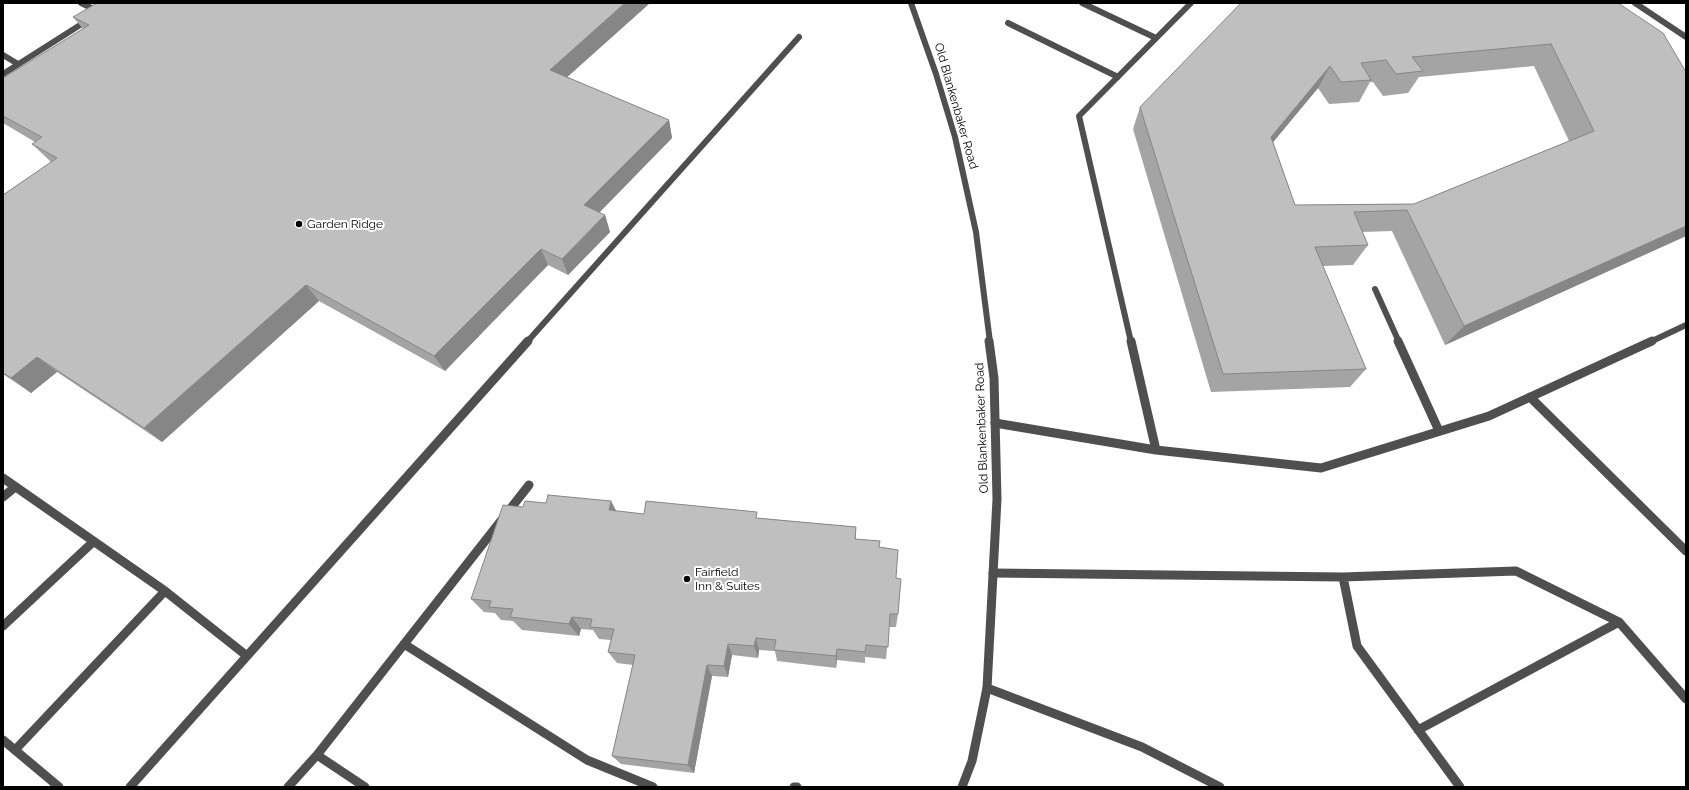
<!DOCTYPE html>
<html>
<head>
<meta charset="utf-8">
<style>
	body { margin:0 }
	#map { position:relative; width:1689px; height:790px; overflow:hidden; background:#fff; font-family:Raleway,sans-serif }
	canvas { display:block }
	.frame { position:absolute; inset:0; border:4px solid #000; pointer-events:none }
</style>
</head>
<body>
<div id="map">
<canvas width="1689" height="790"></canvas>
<div class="frame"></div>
</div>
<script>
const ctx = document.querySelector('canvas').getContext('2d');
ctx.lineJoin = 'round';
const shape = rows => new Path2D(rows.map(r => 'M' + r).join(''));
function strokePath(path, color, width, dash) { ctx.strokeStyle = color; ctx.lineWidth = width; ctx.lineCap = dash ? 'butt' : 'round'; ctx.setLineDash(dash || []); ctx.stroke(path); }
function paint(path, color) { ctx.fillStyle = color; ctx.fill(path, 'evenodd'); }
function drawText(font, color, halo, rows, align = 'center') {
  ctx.font = font + ' Raleway,sans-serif'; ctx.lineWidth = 4; ctx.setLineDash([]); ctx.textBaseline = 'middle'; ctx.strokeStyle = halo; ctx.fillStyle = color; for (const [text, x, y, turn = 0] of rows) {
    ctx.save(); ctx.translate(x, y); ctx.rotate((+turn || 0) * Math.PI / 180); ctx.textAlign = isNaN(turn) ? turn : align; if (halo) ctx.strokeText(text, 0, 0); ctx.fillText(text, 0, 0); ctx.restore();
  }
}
strokePath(shape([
	[81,3,98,11],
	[1082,3,1156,38],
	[1008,23,1118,77],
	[3,55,18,64],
	[3,74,88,20],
	[1375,289,1399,342],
	[527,342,799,37],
	[1131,342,1079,116,1191,3],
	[1650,342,1686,325]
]), '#4f4f4f', 6);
strokePath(shape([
	[1131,341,1156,450],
	[1398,341,1439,431],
	[1530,397,1686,551],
	[995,423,1156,450,1321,468,1489,416,1652,341],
	[3,478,165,591,247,656,528,341],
	[3,497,15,487],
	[993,573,1343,577,1516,571,1619,622,1686,699],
	[1343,577,1357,646,1460,787],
	[3,626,93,542],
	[404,644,587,760,653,787],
	[987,688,1142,747,1220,787],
	[1418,730,1619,622],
	[15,750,165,591],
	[317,755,529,485],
	[130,787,247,656],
	[288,787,317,755,365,787],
	[794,787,797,787]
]), '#4f4f4f', 9);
strokePath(shape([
	[911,3,936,74,955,137,976,232,990,342],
	[1635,3,1686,37]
]), '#4f4f4f', 6);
strokePath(shape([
	[3,740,59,787],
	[962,787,972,761,987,688,997,499,994,378,989,341]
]), '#4f4f4f', 9);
paint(shape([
	[650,3,567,77,669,120,672,138,599,213,605,215,610,232,568,275,548,265,445,371,319,301,162,442,57,372,31,393,3,374,3,195,51,162,32,144,35,142,3,123,3,78,83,29,73,17],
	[1618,3,1686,236,1445,345,1392,231,1362,232,1368,245,1353,265,1323,266,1366,369,1350,387,1211,392,1133,129,1140,107],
	[1534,66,1569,141,1414,204,1295,205,1273,142,1318,88,1329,104,1359,102,1370,82,1373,82,1383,96,1408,93,1419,77],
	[523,507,616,511,644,514,758,518,856,527,856,539,879,547,896,578,898,614,896,627,889,627,886,659,865,657,865,663,837,660,836,668,777,661,775,651,759,650,758,658,732,655,728,677,712,676,694,773,621,764,612,756,633,665,617,663,608,652,611,640,599,639,593,630,581,629,579,636,522,630,513,621,501,620,495,613,484,612,471,599]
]), '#a4a4a4');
paint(shape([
	[625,3,650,3,555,88,550,70],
	[1330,66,1318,88,1260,158,1271,137],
	[669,120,672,138,590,222,584,205],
	[605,215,610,232,568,275,562,259],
	[1686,226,1686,236,1445,345,1464,326],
	[541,249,548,265,445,371,434,356],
	[306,285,319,301,162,442,144,428],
	[37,357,57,372,31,393,11,378],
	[611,501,619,516,609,510],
	[572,617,581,629,579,636,569,624],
	[756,638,759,650,758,658,754,646],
	[728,644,732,655,728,677,724,666],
	[837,649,837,660,836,668,836,656],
	[707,665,712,676,694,773,688,765]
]), '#868686');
const building = shape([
	[97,3,625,3,550,70,669,120,584,205,605,215,562,259,541,249,434,356,306,285,144,428,37,357,11,378,3,373,3,195,57,158,32,144,42,137,3,116,3,78,89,25,73,17,97,3],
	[1241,3,1618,3,1663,33,1686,72,1686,226,1464,326,1407,210,1354,212,1368,245,1315,247,1366,369,1223,374,1140,107,1241,3],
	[1551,44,1594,131,1414,204,1295,205,1271,137,1330,66,1341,82,1371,80,1361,63,1386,60,1396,74,1423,71,1412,57,1551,44],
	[548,495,611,501,609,510,644,514,646,501,757,512,756,518,856,527,855,539,880,541,879,547,898,550,896,578,901,579,898,614,890,614,888,647,866,645,865,652,837,649,836,656,774,650,776,640,756,638,754,646,728,644,724,666,707,665,688,765,612,756,635,655,608,652,614,629,590,627,592,619,572,617,569,624,510,617,513,609,489,607,491,601,471,599,503,505,523,507,525,501,546,503,548,495]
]);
paint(building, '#bfbfbf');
strokePath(building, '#868686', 1);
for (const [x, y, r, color] of [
	[299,224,4,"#000"],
	[687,579,4,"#000"]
]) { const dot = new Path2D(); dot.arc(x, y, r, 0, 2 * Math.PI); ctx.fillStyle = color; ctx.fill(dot); strokePath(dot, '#fff', 1.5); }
drawText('12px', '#000', '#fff', [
	["Old Blankenbaker Road",956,106,74],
	["Old Blankenbaker Road",982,428,-92]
]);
drawText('12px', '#000', '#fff', [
	["Garden Ridge",307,224],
	["Fairfield",695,572],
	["Inn & Suites",695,586]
], 'left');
</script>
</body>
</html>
